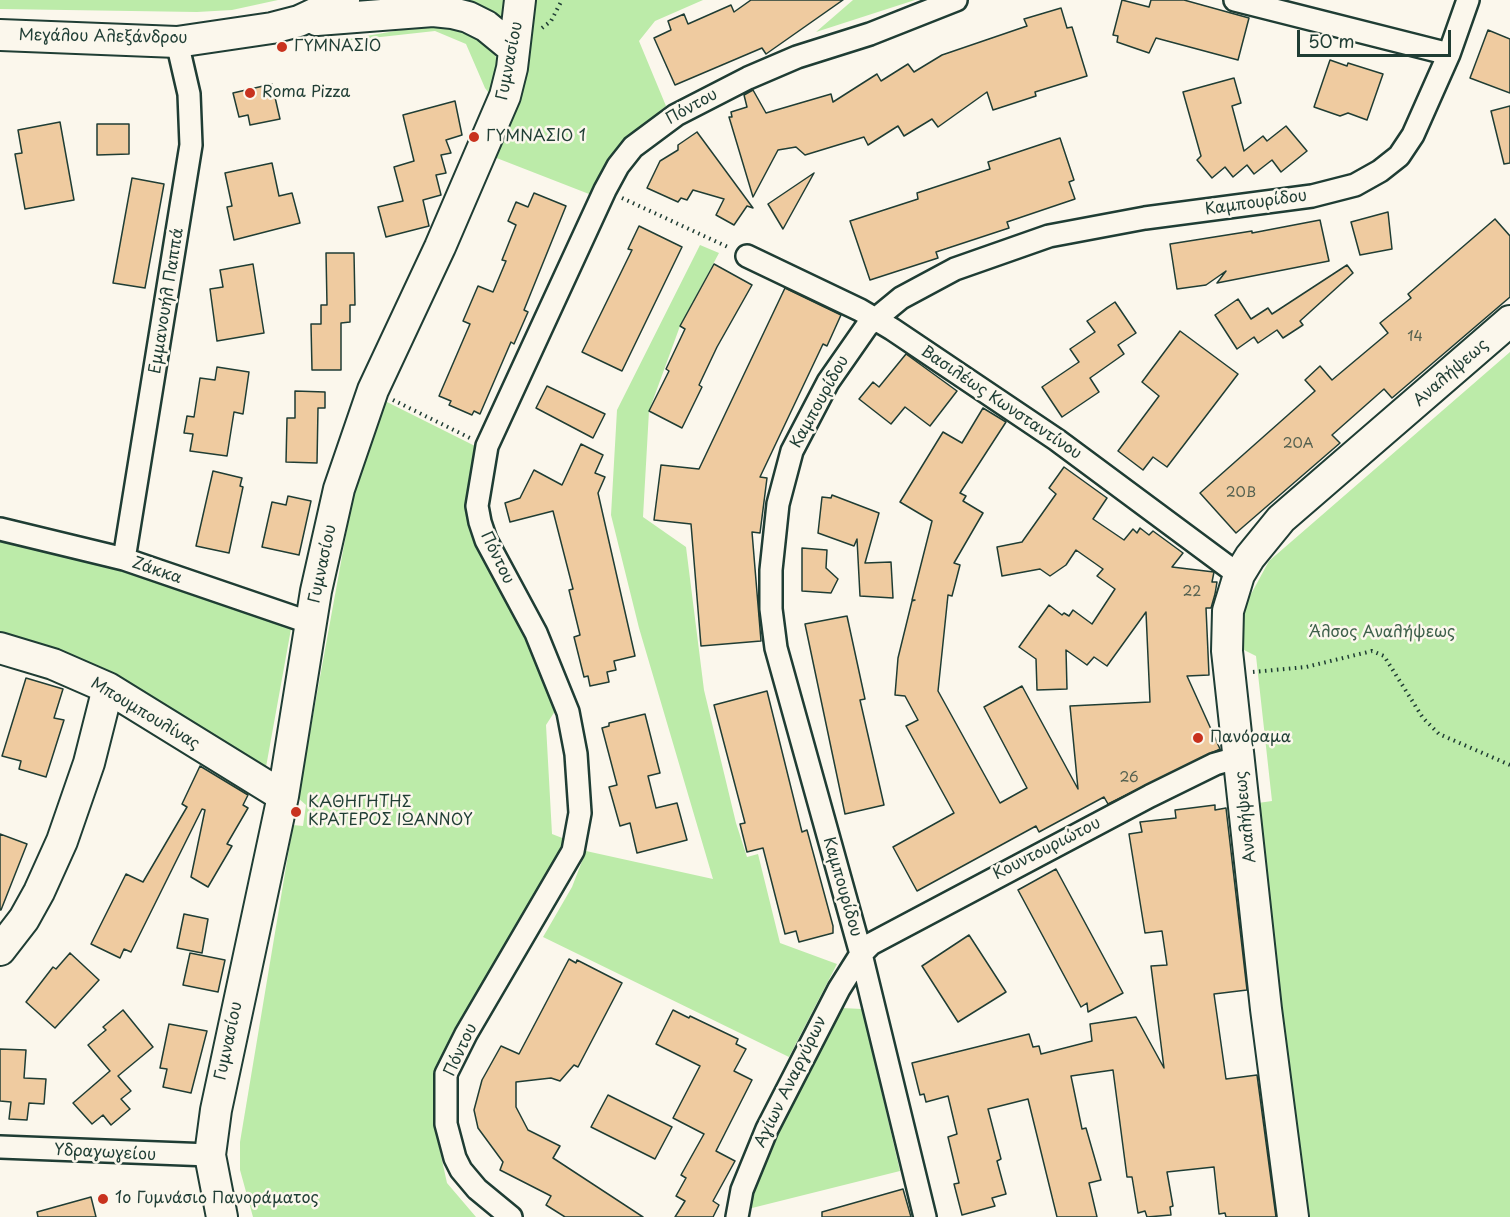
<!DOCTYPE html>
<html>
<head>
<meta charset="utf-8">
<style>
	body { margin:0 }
	#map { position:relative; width:1510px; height:1217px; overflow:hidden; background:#fbf7ec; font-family:"Playpen Sans",sans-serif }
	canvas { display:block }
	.scale { position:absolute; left:1297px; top:30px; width:154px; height:27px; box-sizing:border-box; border:3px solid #1f3d34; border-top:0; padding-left:8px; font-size:18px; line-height:21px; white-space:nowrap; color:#1f3d34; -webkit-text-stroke:4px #fbf7ec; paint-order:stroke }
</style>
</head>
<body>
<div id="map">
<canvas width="1510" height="1217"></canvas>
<div class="scale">50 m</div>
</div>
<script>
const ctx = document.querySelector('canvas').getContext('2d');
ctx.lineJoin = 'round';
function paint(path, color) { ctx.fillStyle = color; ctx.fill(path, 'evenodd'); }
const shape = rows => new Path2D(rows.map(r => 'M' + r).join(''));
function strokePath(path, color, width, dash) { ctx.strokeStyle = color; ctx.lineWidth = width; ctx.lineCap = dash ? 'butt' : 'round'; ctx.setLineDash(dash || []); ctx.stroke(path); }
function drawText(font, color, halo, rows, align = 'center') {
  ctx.font = font + ' "Playpen Sans",sans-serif'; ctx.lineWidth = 5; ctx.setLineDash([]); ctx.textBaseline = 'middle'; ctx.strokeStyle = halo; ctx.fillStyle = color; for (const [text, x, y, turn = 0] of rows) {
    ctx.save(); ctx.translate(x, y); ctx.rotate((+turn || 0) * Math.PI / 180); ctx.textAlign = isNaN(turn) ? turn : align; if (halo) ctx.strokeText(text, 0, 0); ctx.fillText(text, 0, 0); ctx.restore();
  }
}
paint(shape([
	[0,0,278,0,232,10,197,12,0,9],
	[452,0,508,0,502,17],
	[532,0,703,0,655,21,639,41,666,106,625,140,589,194,494,157],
	[853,0,915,0,816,32],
	[447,22,460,23,495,55,499,65,492,97,485,88,466,44,435,31,326,43],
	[700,245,719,253,680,326,649,411,643,517,686,547,704,690,736,823,747,857,758,854,780,943,837,964,789,1057,543,937,572,887,586,851,713,879,639,628,611,515,617,410],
	[1510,352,1510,1217,1305,1217,1258,803,1272,801,1256,656,1234,645,1244,607,1269,561],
	[385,401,477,447,470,491,516,615,557,708,546,725,552,834,570,841,500,960,453,1031,438,1067,434,1124,447,1183,476,1217,253,1217,240,1170,240,1142,293,825,303,826,306,805,298,798,345,540,357,478],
	[0,541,121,568,291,629,266,767,149,695,110,675,0,639],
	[842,1008,862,1009,900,1171,748,1209,752,1191,767,1148]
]), '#bceba9');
const building = shape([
	[751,0,843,0,766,54,762,48,675,85,654,38,671,30,668,21,684,14,688,24,731,5,734,12,751,0],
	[1122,0,1149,7,1151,0,1184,0,1249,18,1238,60,1156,38,1149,53,1117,42,1118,36,1113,35,1122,0],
	[1061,8,1067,28,1072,27,1087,76,1035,92,1036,96,993,110,987,92,938,127,932,119,904,136,898,126,868,145,864,137,805,155,796,147,778,150,753,197,729,117,732,117,731,112,747,107,744,95,753,90,766,113,831,94,833,102,877,74,881,81,908,64,914,72,942,55,1027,26,1024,19,1061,8],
	[1488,30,1510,39,1510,93,1470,78,1488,30],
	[1330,60,1347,66,1348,63,1383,74,1367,120,1348,113,1340,116,1314,107,1330,60],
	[1234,78,1241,103,1232,106,1244,151,1263,136,1267,141,1286,126,1307,151,1281,172,1272,160,1254,174,1247,165,1233,177,1225,167,1212,178,1197,160,1201,156,1183,92,1234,78],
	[272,84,280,119,250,125,248,115,239,117,233,93,272,84],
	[455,101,462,135,446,140,451,153,441,155,446,173,436,175,441,195,423,200,429,226,386,237,378,207,403,201,394,167,414,161,403,115,455,101],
	[1510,106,1510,163,1504,164,1491,111,1510,106],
	[60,122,74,200,25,209,15,154,22,153,18,130,60,122],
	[97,124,129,124,129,154,97,155,97,124],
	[697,132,753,208,747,206,734,225,716,215,724,199,693,190,687,200,681,198,678,202,647,188,660,161,678,150,678,145,697,132],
	[1060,138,1074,180,1069,182,1075,199,1007,222,1009,228,936,252,938,258,870,280,850,221,918,199,917,193,990,169,988,162,1060,138],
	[272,163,279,196,292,193,300,223,234,240,227,207,232,206,225,173,272,163],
	[814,173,783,229,768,204,814,173],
	[132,178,164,184,145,288,113,283,132,178],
	[534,193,566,206,524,310,528,312,514,344,511,342,480,414,474,411,472,415,449,405,451,401,439,396,470,324,463,321,478,286,493,292,506,261,502,260,516,225,508,221,516,202,528,207,534,193],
	[1388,212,1392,249,1360,255,1351,222,1388,212],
	[1495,219,1510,236,1510,297,1392,398,1384,389,1332,435,1340,443,1236,533,1200,493,1315,391,1305,380,1320,366,1332,380,1388,333,1380,323,1411,298,1408,294,1495,219],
	[1320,220,1329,261,1217,283,1226,271,1206,285,1177,289,1170,244,1252,231,1252,233,1320,220],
	[639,226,682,247,622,371,582,352,632,250,628,249,639,226],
	[326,253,354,253,355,305,350,305,350,322,341,323,341,370,312,370,311,324,321,324,321,305,327,305,326,253],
	[253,264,264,333,217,341,210,289,223,287,220,270,253,264],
	[714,264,752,285,717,347,699,385,702,387,682,428,649,411,669,371,666,369,685,329,680,326,714,264],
	[1347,265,1353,273,1300,321,1303,325,1283,338,1277,330,1258,343,1254,337,1237,349,1215,315,1238,299,1251,319,1268,308,1272,314,1347,265],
	[785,288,841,315,827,346,823,344,760,477,767,478,760,533,752,532,761,641,701,646,691,524,654,520,661,465,699,469,785,288],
	[1115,302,1136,333,1118,345,1124,354,1090,378,1099,392,1062,417,1042,387,1079,362,1070,349,1095,332,1087,321,1115,302],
	[1180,331,1238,374,1167,467,1153,457,1143,470,1118,451,1159,396,1142,382,1180,331],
	[906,354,957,391,930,426,905,407,891,424,859,399,873,382,879,387,906,354],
	[217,367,249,372,243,414,234,412,227,456,190,451,193,434,184,433,187,416,194,417,200,378,215,380,217,367],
	[547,386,605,414,593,438,536,408,547,386],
	[295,391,325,392,325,408,318,408,317,463,286,462,287,418,295,418,295,391],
	[983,408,1006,422,960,493,966,496,963,501,983,513,954,563,960,565,952,596,948,595,938,691,1000,803,1027,788,984,707,1022,686,1078,789,1070,706,1150,702,1146,612,1107,666,1094,657,1087,665,1066,650,1067,689,1037,690,1036,659,1019,647,1049,605,1062,615,1064,613,1069,616,1073,610,1092,624,1115,589,1097,576,1103,569,1076,550,1066,565,1050,576,1040,569,1002,576,997,547,1022,542,1056,494,1049,488,1064,467,1107,498,1093,519,1124,540,1133,529,1137,533,1140,528,1149,535,1153,531,1183,553,1172,567,1214,572,1212,582,1217,582,1215,594,1211,608,1206,608,1209,675,1187,676,1220,749,1108,804,1104,797,1039,832,1036,826,917,891,893,847,954,813,906,726,918,720,905,696,895,695,898,658,912,601,915,600,912,600,932,521,900,502,943,432,962,443,983,408],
	[581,444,603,455,595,473,605,477,598,493,635,656,614,661,616,670,607,672,609,682,590,686,588,676,584,677,574,637,580,635,569,590,573,589,553,511,510,522,505,503,520,498,534,470,562,485,581,444],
	[213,471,242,478,240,486,243,487,229,553,196,546,213,471],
	[832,495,879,513,865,563,891,562,893,598,860,596,857,539,854,546,818,533,822,497,831,498,832,495],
	[288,496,311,501,299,555,262,547,272,502,286,505,288,496],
	[802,548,827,550,826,568,838,579,831,593,802,591,802,548],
	[847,616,865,699,860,700,884,805,845,814,805,624,847,616],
	[26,678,63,689,54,718,64,720,46,777,19,769,21,761,2,756,26,678],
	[767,691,802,832,807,830,833,926,833,933,799,942,796,931,785,934,763,848,747,852,740,824,745,823,714,705,767,691],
	[645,714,660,773,648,776,656,808,677,803,687,840,637,853,630,823,620,826,609,787,617,785,602,728,609,726,609,723,645,714],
	[200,766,248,795,243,805,248,808,227,844,232,846,208,887,191,877,205,810,202,809,131,952,124,949,120,958,91,944,126,874,143,882,187,807,182,804,200,766],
	[1215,805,1215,810,1226,808,1247,990,1214,994,1226,1079,1257,1075,1276,1217,1226,1217,1225,1213,1219,1214,1214,1167,1167,1172,1173,1206,1170,1207,1171,1215,1147,1217,1145,1211,1138,1213,1132,1177,1127,1177,1113,1070,1071,1076,1082,1129,1086,1128,1101,1180,1089,1183,1097,1217,1057,1217,1028,1099,988,1109,1001,1159,997,1161,1006,1194,992,1198,995,1206,962,1215,954,1184,959,1183,948,1137,957,1134,948,1096,926,1102,924,1094,920,1095,912,1063,1029,1034,1033,1047,1039,1046,1041,1054,1092,1041,1090,1024,1136,1017,1164,1068,1151,966,1167,965,1162,931,1145,933,1129,834,1142,832,1140,822,1176,818,1175,810,1215,805],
	[0,834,27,844,1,910,0,910,0,834],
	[1056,869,1123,993,1088,1012,1087,1003,1081,1007,1018,890,1056,869],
	[184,914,208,919,202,953,177,948,184,914],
	[969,935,1006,992,958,1022,922,966,969,935],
	[70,953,99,980,55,1028,26,1002,53,967,56,969,70,953],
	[190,953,225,960,218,992,183,985,190,953],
	[569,959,576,963,577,960,622,983,578,1067,574,1065,560,1081,551,1078,516,1082,516,1107,528,1130,560,1146,553,1158,643,1217,565,1217,546,1205,551,1196,500,1170,503,1162,478,1128,474,1110,482,1080,501,1046,519,1054,569,959],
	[123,1010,153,1047,118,1076,131,1091,121,1099,130,1109,111,1125,103,1115,92,1124,73,1103,110,1071,88,1045,106,1030,103,1027,123,1010],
	[673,1010,689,1018,690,1016,738,1039,736,1044,746,1049,734,1071,752,1080,716,1151,735,1161,713,1201,719,1205,713,1217,675,1217,685,1201,676,1196,686,1178,681,1175,704,1134,673,1118,700,1066,656,1044,673,1010],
	[169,1024,207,1031,191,1093,163,1087,167,1069,160,1068,169,1024],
	[0,1049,26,1050,24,1078,46,1079,44,1104,29,1103,27,1120,9,1119,11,1102,0,1101,0,1049],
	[608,1095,672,1127,655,1159,591,1127,608,1095],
	[903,1189,911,1217,822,1217,822,1212,903,1189],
	[91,1197,96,1217,38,1217,37,1212,91,1197]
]);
paint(building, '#efcba0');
strokePath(building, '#1f3d34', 1.5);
const street = shape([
	[1235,0,1449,54],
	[747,256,860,310,892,329,1057,440,1239,575],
	[0,529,124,559,311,623],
	[124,559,191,145,189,94,177,42],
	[0,1147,210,1155],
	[511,1217,477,1189,461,1170,455,1158,446,1124,446,1074,466,1034,573,851,580,813,576,754,568,712,536,633,486,540,480,522,477,506,487,446,605,190,618,166,633,147,676,115,748,78,797,57,870,34,956,0],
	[737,1217,742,1190,767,1129,839,989,861,954,871,944,1150,796,1215,764,1240,757],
	[925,1217,861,954,776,648,771,609,771,570,778,504,792,451,828,382,867,326,901,298,955,269,1049,236,1145,218,1312,196,1355,185,1380,171,1399,156,1413,135,1449,54,1468,0]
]);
const secondary = shape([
	[317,20,433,11,452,13,468,17,486,26,514,49],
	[0,35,177,42,272,28,299,21,344,0],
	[0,648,53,664,108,688,283,796],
	[0,950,24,919,39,892,62,841,89,763,108,688],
	[222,1217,210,1155,216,1110,283,796,316,591,339,489,373,390,440,247,505,96,512,68,520,0],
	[1293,1217,1266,1009,1227,651,1228,611,1239,575,1250,557,1281,519,1510,321]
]);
strokePath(street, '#1f3d34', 26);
strokePath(secondary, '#1f3d34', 34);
strokePath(shape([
	[542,28,551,21,562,0],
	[622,198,730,248],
	[393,400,470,438],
	[1253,672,1306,667,1372,651,1384,656,1423,718,1439,734,1510,765]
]), '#1f3d34', 4, [1.5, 4.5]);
strokePath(street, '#fbf7ec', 21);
strokePath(secondary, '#fbf7ec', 30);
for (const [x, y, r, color] of [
	[282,47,6,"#c8321e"],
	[250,93,6,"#c8321e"],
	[474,137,6,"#c8321e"],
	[1198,738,6,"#c8321e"],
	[296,812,6,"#c8321e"],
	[103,1199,6,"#c8321e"]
]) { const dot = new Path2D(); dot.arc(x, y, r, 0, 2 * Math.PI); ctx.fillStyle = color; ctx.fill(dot); strokePath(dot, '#fbf7ec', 2); }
drawText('14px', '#53604f', null, [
	["14",1415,337],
	["20A",1298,444],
	["20B",1241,493],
	["22",1192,592],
	["26",1129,778]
]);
drawText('16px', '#1f3d34', '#fbf7ec', [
	["Μεγάλου Αλεξάνδρου",103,37,1],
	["Γυμνασίου",510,61,-79],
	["Πόντου",692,107,-29],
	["Καμπουρίδου",1256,203,-8],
	["Εμμανουήλ Παππά",167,301,-81],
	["Αναλήψεως",1451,373,-41],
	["Καμπουρίδου",820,402,-61],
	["Βασιλέως Κωνσταντίνου",1001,403,34],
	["Πόντου",497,558,64],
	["Γυμνασίου",323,564,-78],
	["Ζάκκα",157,571,19],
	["Μπουμπουλίνας",145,714,31],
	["Αναλήψεως",1246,817,-96],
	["Κουντουριώτου",1047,849,-27],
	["Καμπουρίδου",842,887,74],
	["Γυμνασίου",229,1041,-78],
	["Πόντου",461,1050,-65],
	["Αγίων Αναργύρων",791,1082,-64],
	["Υδραγωγείου",105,1153,3]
]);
drawText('16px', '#1f3d34', '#fbf7ec', [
	["ΓΥΜΝΑΣΙΟ",294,47],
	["Roma Pizza",262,93],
	["ΓΥΜΝΑΣΙΟ 1",486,137],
	["Πανόραμα",1210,738],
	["ΚΑΘΗΓΗΤΗΣ",308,803],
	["ΚΡΑΤΕΡΟΣ ΙΩΑΝΝΟΥ",308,821],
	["1ο Γυμνάσιο Πανοράματος",115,1199]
], 'left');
drawText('16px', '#3e604b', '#fbf7ec', [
	["Άλσος Αναλήψεως",1382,633]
]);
</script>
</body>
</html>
